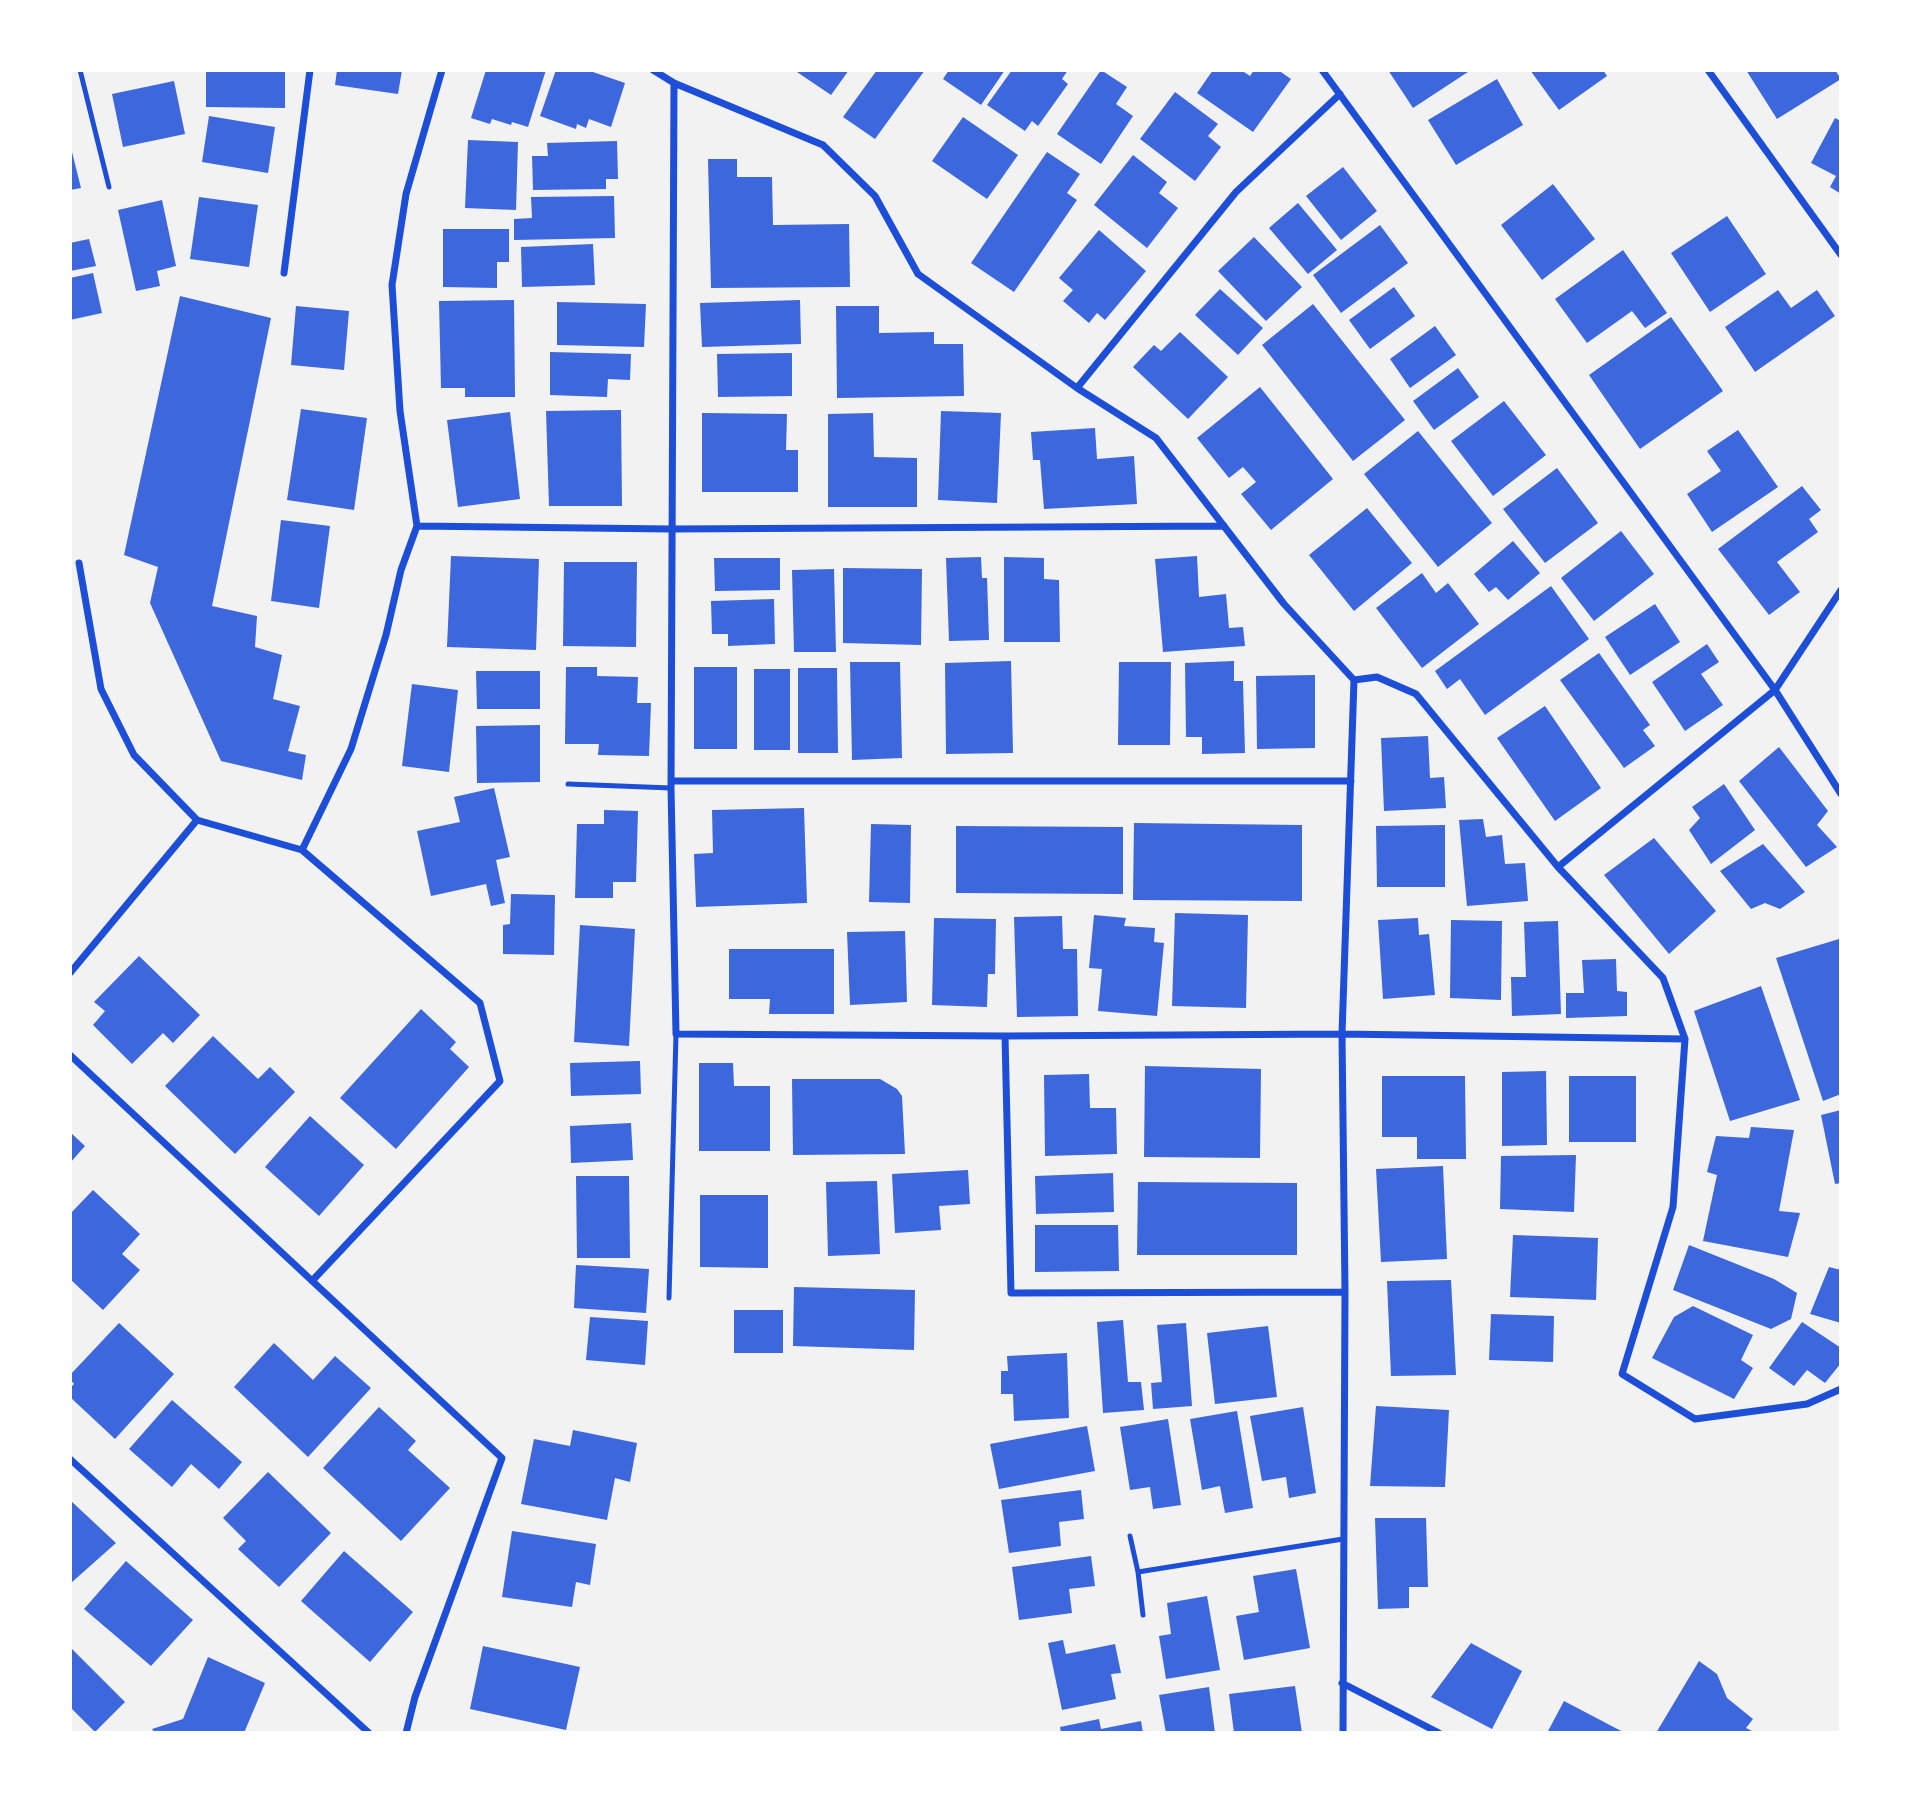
<!DOCTYPE html>
<html>
<head>
<meta charset="utf-8">
<style>
	body { margin:0 }
	#map { position:relative; width:1911px; height:1803px; overflow:hidden; background:#f2f2f2; font-family:Lato,sans-serif }
	canvas { display:block }
	.frame { position:absolute; inset:0; border:72px solid #fff; pointer-events:none }
</style>
</head>
<body>
<div id="map">
<canvas width="1911" height="1803"></canvas>
<div class="frame"></div>
</div>
<script>
const ctx = document.querySelector('canvas').getContext('2d');
ctx.lineJoin = 'round';
function paint(path, color) { ctx.fillStyle = color; ctx.fill(path, 'evenodd'); }
const shape = rows => new Path2D(rows.map(r => 'M' + r).join(''));
function strokePath(path, color, width, dash) { ctx.strokeStyle = color; ctx.lineWidth = width; ctx.lineCap = dash ? 'butt' : 'round'; ctx.setLineDash(dash || []); ctx.stroke(path); }
paint(shape([
	[206,70,285,70,285,108,206,107],
	[337,70,402,70,398,94,335,85],
	[486,70,546,70,528,127,512,122,511,125,492,119,490,124,471,118],
	[556,70,587,70,625,83,611,127,589,119,586,128,577,124,576,129,540,116],
	[794,70,849,70,831,95],
	[877,70,925,70,875,139,843,117],
	[949,70,1005,70,981,105,943,79],
	[1012,70,1068,70,1062,79,1068,84,1038,126,1032,121,1025,131,987,105],
	[1101,70,1127,87,1116,104,1133,116,1101,164,1057,134],
	[1213,70,1241,70,1250,76,1254,70,1278,70,1291,79,1253,132,1197,93],
	[1388,70,1471,70,1413,108],
	[1530,70,1603,70,1607,76,1559,110],
	[1746,70,1835,70,1841,79,1777,119],
	[1497,79,1523,125,1456,165,1428,120],
	[174,81,185,134,123,147,112,94],
	[1175,92,1218,124,1208,136,1221,147,1195,181,1140,139],
	[209,116,275,127,268,173,202,162],
	[963,117,1018,155,987,199,932,161],
	[1835,118,1841,121,1841,194,1830,187,1836,176,1811,163],
	[468,140,518,142,516,210,465,208],
	[617,141,618,179,606,179,606,189,533,190,532,156,548,156,547,143],
	[70,144,81,188,70,190],
	[1047,152,1080,174,1067,193,1077,200,1014,292,971,263],
	[1133,155,1167,182,1159,193,1178,208,1147,248,1094,205],
	[708,159,737,159,737,177,772,177,773,225,849,224,850,287,711,288],
	[1343,167,1377,211,1341,240,1306,196],
	[1553,184,1595,239,1542,280,1501,225],
	[614,196,615,238,514,240,514,219,532,218,531,197],
	[199,197,258,205,249,267,190,259],
	[162,200,176,266,157,271,160,286,136,291,118,210],
	[1298,203,1337,250,1308,274,1269,228],
	[1727,216,1766,274,1710,312,1671,253],
	[1380,225,1408,263,1341,313,1313,275],
	[443,229,509,229,509,262,497,262,497,288,443,287],
	[1099,230,1146,271,1105,320,1097,313,1089,323,1063,301,1073,290,1059,278],
	[1254,237,1302,287,1266,321,1218,271],
	[89,239,96,266,70,271,70,243],
	[593,244,595,285,522,287,521,247],
	[1623,250,1667,313,1645,328,1632,311,1587,343,1555,299],
	[93,273,102,313,70,320,70,278],
	[1394,287,1415,316,1370,349,1349,320],
	[1220,289,1263,328,1238,355,1195,315],
	[1778,290,1791,308,1817,290,1835,316,1755,372,1725,327],
	[180,296,271,318,212,606,257,616,255,647,282,655,273,699,300,706,288,751,306,755,302,780,221,761,150,603,158,567,124,555],
	[514,300,515,397,465,397,465,388,441,388,439,301],
	[800,300,801,344,702,347,700,303],
	[557,302,646,304,644,347,557,345],
	[1313,304,1405,420,1353,461,1262,345],
	[296,306,349,311,344,370,291,365],
	[836,306,879,306,879,333,934,332,934,344,963,344,964,396,837,398],
	[1671,317,1723,391,1640,449,1589,375],
	[1435,326,1456,355,1410,388,1390,359],
	[1180,332,1228,377,1188,419,1133,367,1154,345,1161,351],
	[550,352,631,354,630,380,608,379,607,397,550,395],
	[792,353,792,396,718,397,717,354],
	[1458,368,1479,397,1434,430,1413,401],
	[1260,387,1333,479,1271,530,1241,494,1256,482,1243,467,1229,478,1197,438],
	[1504,401,1546,455,1493,496,1451,441],
	[301,409,367,418,354,510,287,500],
	[621,410,622,506,549,506,546,411],
	[941,411,1001,413,997,503,938,500],
	[510,412,520,499,458,507,447,420],
	[702,413,787,414,786,450,798,450,798,492,702,492],
	[873,413,874,457,917,458,917,507,828,507,828,414],
	[1095,428,1097,459,1134,456,1137,504,1044,509,1040,460,1033,460,1031,432],
	[1738,430,1778,487,1712,532,1687,494,1721,471,1707,451],
	[1418,431,1492,523,1438,567,1364,474],
	[1557,468,1598,523,1545,563,1503,509],
	[1802,486,1821,510,1809,519,1818,532,1777,562,1800,592,1769,615,1718,549],
	[1367,508,1412,563,1354,611,1309,555],
	[281,520,330,526,319,608,271,601],
	[1621,531,1654,574,1594,621,1561,578],
	[1513,541,1540,573,1508,600,1496,587,1489,592,1474,574],
	[451,556,539,559,536,650,447,647],
	[1197,556,1199,597,1226,594,1229,628,1243,627,1245,646,1163,652,1155,559],
	[981,557,982,578,987,578,989,640,949,641,946,558],
	[1004,557,1044,558,1044,579,1059,580,1060,642,1004,642],
	[714,558,780,558,780,590,715,591],
	[564,562,637,562,636,647,563,646],
	[843,568,922,569,921,645,843,643],
	[834,569,836,652,794,652,792,570],
	[1422,573,1436,593,1448,583,1479,624,1422,668,1376,608],
	[1551,586,1589,639,1485,715,1460,679,1447,689,1435,671],
	[774,599,775,644,728,646,728,634,712,634,711,601],
	[1655,604,1680,642,1630,675,1605,637],
	[1707,644,1719,662,1701,674,1723,705,1685,731,1652,682],
	[1599,653,1650,725,1643,730,1655,746,1624,768,1560,680],
	[1011,661,1013,753,946,754,945,663],
	[1234,661,1234,681,1243,681,1245,753,1202,754,1202,737,1186,737,1185,663],
	[850,662,900,662,902,758,852,760],
	[1119,662,1171,662,1170,745,1118,745],
	[566,667,597,667,597,676,638,677,637,703,651,703,649,756,598,755,599,744,565,744],
	[694,667,737,667,737,749,694,749],
	[798,668,837,668,838,753,798,753],
	[754,669,790,669,790,750,754,750],
	[476,671,540,671,540,709,477,709],
	[1315,675,1315,748,1257,749,1256,676],
	[412,684,458,690,449,772,402,766],
	[1545,706,1601,788,1555,821,1497,738],
	[540,725,540,782,477,783,476,726],
	[1428,736,1430,778,1444,777,1446,808,1384,811,1381,738],
	[1779,747,1828,811,1817,825,1837,847,1806,867,1739,781],
	[1724,784,1755,830,1711,864,1689,830,1700,818,1692,807],
	[494,788,510,857,496,860,505,903,491,906,486,884,431,896,417,831,460,822,454,797],
	[804,808,807,903,696,907,694,854,713,853,712,810],
	[604,810,638,811,636,882,613,882,613,898,575,898,577,824,604,824],
	[1483,819,1486,837,1502,835,1505,864,1525,863,1528,901,1467,906,1459,820],
	[1134,823,1302,825,1302,901,1133,900],
	[871,824,911,825,910,903,869,902],
	[1445,825,1445,887,1377,887,1376,826],
	[956,826,1123,827,1123,894,956,893],
	[1654,838,1716,911,1669,954,1604,875],
	[1763,844,1805,892,1780,909,1765,903,1751,909,1720,871],
	[511,894,555,895,554,955,503,954,503,925,510,924],
	[1175,913,1248,915,1246,1008,1172,1006],
	[1094,915,1126,918,1124,926,1155,928,1154,942,1164,943,1157,1016,1098,1011,1102,969,1089,968],
	[1062,916,1063,949,1077,949,1078,1016,1017,1017,1014,917],
	[934,918,996,919,995,974,988,974,987,1007,932,1005],
	[1418,918,1419,935,1429,934,1435,995,1383,999,1378,920],
	[1451,920,1502,921,1501,1000,1450,998],
	[1558,921,1561,1014,1512,1016,1511,977,1526,977,1524,922],
	[580,925,635,929,629,1046,574,1042],
	[905,931,907,1002,850,1005,847,932],
	[1839,939,1841,948,1841,1094,1823,1101,1776,958],
	[729,949,834,949,834,1014,769,1014,770,999,729,999],
	[139,956,200,1015,173,1043,163,1033,132,1064,93,1025,105,1011,94,1002],
	[1616,959,1617,991,1627,992,1627,1016,1566,1018,1566,993,1584,993,1582,960],
	[1761,986,1800,1100,1730,1121,1694,1011],
	[421,1009,456,1042,450,1049,469,1067,396,1149,340,1098],
	[213,1036,258,1079,270,1067,295,1092,235,1154,165,1086],
	[640,1061,641,1094,571,1096,570,1063],
	[699,1063,733,1063,734,1086,770,1086,770,1151,699,1151],
	[1145,1066,1261,1069,1260,1158,1144,1157],
	[1546,1071,1547,1145,1502,1146,1502,1072],
	[1089,1074,1090,1108,1116,1108,1117,1154,1045,1156,1044,1075],
	[1382,1076,1465,1076,1466,1159,1417,1159,1417,1137,1382,1137],
	[1569,1076,1636,1076,1636,1142,1569,1142],
	[792,1079,880,1079,897,1089,902,1096,905,1154,793,1155],
	[1841,1110,1841,1183,1835,1184,1821,1115],
	[310,1116,364,1165,319,1216,265,1167],
	[631,1123,633,1160,571,1163,570,1126],
	[1751,1127,1794,1130,1779,1211,1800,1213,1788,1257,1703,1241,1717,1175,1707,1172,1716,1136,1749,1138],
	[70,1132,85,1146,70,1163],
	[1576,1155,1574,1212,1500,1209,1501,1156],
	[1443,1166,1447,1259,1381,1262,1376,1169],
	[968,1170,970,1204,939,1206,941,1230,895,1233,892,1174],
	[1113,1173,1114,1212,1036,1214,1035,1176],
	[576,1176,629,1176,630,1258,577,1258],
	[877,1181,880,1254,828,1256,826,1182],
	[1138,1182,1297,1183,1297,1255,1137,1255],
	[93,1190,140,1234,122,1254,140,1270,103,1310,70,1279,70,1214],
	[700,1195,768,1195,768,1268,700,1267],
	[1035,1225,1118,1225,1119,1271,1035,1272],
	[1513,1235,1598,1238,1596,1300,1510,1297],
	[1689,1245,1774,1279,1797,1293,1791,1319,1771,1329,1673,1290],
	[576,1265,649,1269,646,1313,574,1308],
	[1829,1267,1841,1270,1841,1323,1810,1314],
	[1451,1280,1456,1375,1391,1376,1387,1281],
	[794,1287,915,1290,914,1350,793,1346],
	[1693,1306,1753,1335,1741,1360,1753,1368,1734,1399,1652,1358,1674,1317],
	[734,1310,783,1310,783,1353,734,1353],
	[1491,1314,1554,1316,1553,1362,1489,1360],
	[590,1317,648,1321,645,1365,586,1360],
	[1123,1320,1128,1382,1141,1382,1144,1410,1103,1413,1097,1322],
	[1802,1322,1841,1348,1841,1363,1825,1383,1807,1370,1794,1386,1769,1368],
	[119,1323,174,1374,115,1439,70,1397,70,1388,74,1384,70,1379,70,1375],
	[1186,1323,1192,1406,1153,1409,1151,1383,1162,1382,1157,1325],
	[1268,1326,1277,1397,1215,1404,1207,1333],
	[274,1343,313,1380,335,1356,371,1388,308,1457,234,1387],
	[1067,1353,1069,1418,1014,1421,1013,1394,1001,1394,1001,1371,1008,1371,1007,1356],
	[172,1400,242,1462,219,1489,191,1464,172,1487,129,1449],
	[1376,1406,1449,1410,1445,1487,1370,1486],
	[379,1407,416,1441,408,1450,450,1488,401,1541,323,1468],
	[1303,1407,1316,1493,1289,1498,1286,1477,1262,1481,1250,1416],
	[1237,1411,1253,1508,1225,1513,1220,1486,1202,1490,1190,1419],
	[1168,1419,1181,1505,1153,1509,1150,1487,1130,1490,1120,1427],
	[1087,1426,1095,1471,999,1489,990,1444],
	[573,1430,637,1443,630,1482,615,1478,607,1520,521,1504,534,1439,570,1446],
	[268,1472,331,1533,279,1587,238,1549,246,1541,223,1518],
	[1081,1490,1084,1519,1059,1522,1061,1546,1009,1553,1001,1500],
	[70,1500,116,1543,71,1583,70,1582],
	[1375,1518,1426,1518,1428,1587,1409,1587,1409,1608,1378,1609],
	[512,1531,596,1544,590,1585,576,1582,572,1607,502,1597],
	[344,1551,413,1612,370,1662,301,1601],
	[1091,1556,1095,1586,1069,1589,1072,1613,1019,1620,1012,1567],
	[126,1561,193,1620,151,1666,84,1609],
	[1296,1569,1310,1648,1244,1660,1236,1616,1259,1612,1253,1576],
	[1207,1596,1220,1670,1166,1679,1159,1636,1171,1634,1167,1603],
	[1063,1640,1066,1654,1115,1644,1121,1673,1111,1674,1116,1699,1062,1710,1048,1643],
	[1471,1643,1522,1671,1492,1729,1431,1697],
	[483,1646,580,1667,566,1730,470,1709],
	[70,1647,125,1702,95,1732,70,1707],
	[208,1657,265,1683,244,1733,155,1733,152,1729,183,1719],
	[1699,1661,1717,1674,1727,1698,1753,1719,1746,1728,1756,1733,1656,1733],
	[1295,1686,1302,1733,1234,1733,1229,1694],
	[1209,1687,1215,1733,1166,1733,1159,1695],
	[1564,1701,1625,1733,1547,1733],
	[1099,1719,1101,1729,1141,1721,1143,1733,1061,1733,1060,1727]
]), '#3d67dc');
strokePath(shape([
	[80,70,109,187],
	[568,784,671,788],
	[669,1298,676,1034],
	[1130,1536,1138,1572],
	[1143,1615,1138,1572,1343,1539]
]), '#1d4ed8', 5);
strokePath(shape([
	[653,70,674,83,823,145,875,196,918,274,1077,388,1156,438,1284,604,1354,680,1342,1034,1345,1292,1343,1733],
	[1322,70,1775,690,1841,794],
	[1708,70,1841,255],
	[674,83,671,788,676,1034,1005,1036,1342,1034,1685,1039,1673,1207,1622,1374,1695,1419,1807,1404,1841,1389],
	[284,273,310,70],
	[1077,388,1236,192,1340,94],
	[417,526,671,529,1224,526],
	[79,563,101,689,134,755,197,820,302,850,480,1003,500,1081,312,1281],
	[1354,680,1377,677,1416,694,1558,867,1663,978,1685,1039],
	[671,781,1351,781],
	[302,850,351,749,386,635,401,570,417,526,400,411,392,285,406,194,442,70],
	[1558,867,1775,690,1841,590],
	[70,973,197,820],
	[1005,1036,1011,1293,1345,1292],
	[70,1055,502,1458,415,1697,406,1733],
	[70,1459,369,1733],
	[1342,1683,1439,1733]
]), '#1d4ed8', 7);
</script>
</body>
</html>
